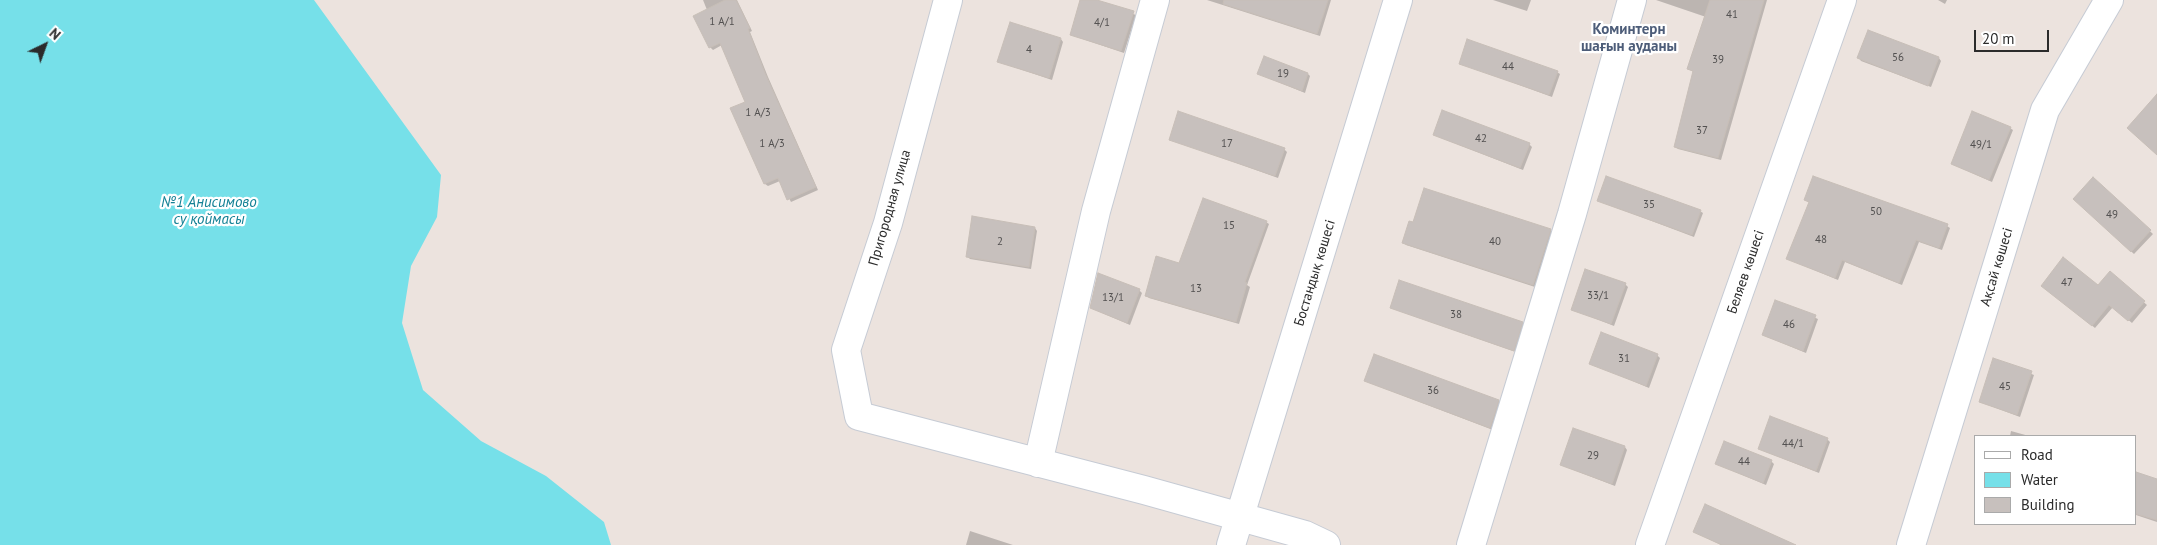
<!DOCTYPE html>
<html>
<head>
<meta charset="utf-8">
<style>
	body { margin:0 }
	#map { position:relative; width:2157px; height:545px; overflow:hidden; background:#ece3de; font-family:"PT Sans",sans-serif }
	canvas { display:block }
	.legend { position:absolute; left:1974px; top:435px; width:162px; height:90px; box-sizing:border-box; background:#fff; border:1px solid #aaa; margin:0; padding:6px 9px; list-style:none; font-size:15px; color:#2b2b2b }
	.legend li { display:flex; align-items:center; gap:10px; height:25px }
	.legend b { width:25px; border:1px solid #aaa }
	.north { position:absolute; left:20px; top:20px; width:50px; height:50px; -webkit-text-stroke:4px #fff; paint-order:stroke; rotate:42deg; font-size:14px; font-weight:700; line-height:20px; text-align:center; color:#2b2b2b }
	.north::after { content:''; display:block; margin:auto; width:18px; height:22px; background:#2b2b2b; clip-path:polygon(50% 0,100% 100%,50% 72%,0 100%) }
	.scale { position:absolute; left:1974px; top:30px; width:75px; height:22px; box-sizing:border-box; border:2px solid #2b2b2b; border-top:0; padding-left:6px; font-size:15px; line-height:18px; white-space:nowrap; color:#2b2b2b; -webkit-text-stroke:4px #fff; paint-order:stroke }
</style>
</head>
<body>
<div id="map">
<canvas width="2157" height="545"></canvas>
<ul class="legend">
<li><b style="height:6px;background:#fff"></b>Road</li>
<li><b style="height:14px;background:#76e0e9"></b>Water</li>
<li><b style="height:14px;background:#c7c0bd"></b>Building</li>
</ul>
<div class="north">N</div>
<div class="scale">20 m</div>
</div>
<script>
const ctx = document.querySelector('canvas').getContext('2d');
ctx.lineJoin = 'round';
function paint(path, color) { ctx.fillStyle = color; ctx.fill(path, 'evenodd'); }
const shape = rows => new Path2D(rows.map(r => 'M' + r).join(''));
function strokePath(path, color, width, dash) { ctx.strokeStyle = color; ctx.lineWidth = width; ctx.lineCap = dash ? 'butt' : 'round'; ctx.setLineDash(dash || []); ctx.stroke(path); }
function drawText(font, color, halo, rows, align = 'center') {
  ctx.font = font + ' "PT Sans",sans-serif'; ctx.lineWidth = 4.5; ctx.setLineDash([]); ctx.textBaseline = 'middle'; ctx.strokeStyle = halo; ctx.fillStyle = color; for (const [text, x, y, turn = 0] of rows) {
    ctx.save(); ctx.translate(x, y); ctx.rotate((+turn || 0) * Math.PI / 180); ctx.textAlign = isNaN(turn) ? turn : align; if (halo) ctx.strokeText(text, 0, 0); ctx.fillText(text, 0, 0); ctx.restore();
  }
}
paint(shape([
	[0,0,314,0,441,175,437,217,411,266,402,323,423,390,481,441,546,476,604,522,611,545,0,545]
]), '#76e0e9');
paint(shape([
	[703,0,737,0,752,31,750,32,768,77,818,190,791,202,780,181,768,186,765,184,732,109,747,102,722,45,713,50,710,47,707,10],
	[1082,0,1093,0,1136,15,1124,53,1071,35],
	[1207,0,1331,0,1320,36],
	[1493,0,1531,0,1527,11],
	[1656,0,1767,0,1721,160,1678,149,1675,147,1694,72,1688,69,1706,17],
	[1938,0,1947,0,1945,4],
	[1869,31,1939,58,1941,61,1931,87,1861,61,1859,58],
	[1061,39,1063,42,1052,80,999,62],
	[1460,63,1557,72,1560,74,1552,97],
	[1259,74,1308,74,1310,76,1305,93],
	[2010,128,2013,130,1992,182,1952,164],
	[1434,135,1529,144,1532,147,1523,170],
	[1170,139,1284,149,1287,152,1278,178],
	[2093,179,2153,234,2134,254,2075,199],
	[1806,200,1947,226,1950,228,1942,250,1919,242,1902,285,1845,262,1838,280,1788,259,1810,203],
	[1599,201,1700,211,1703,213,1694,237],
	[1266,222,1269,224,1247,285,1250,287,1239,324,1149,298,1146,295,1180,264],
	[1414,224,1550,230,1553,232,1535,287,1406,245,1403,242],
	[1035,228,1037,231,1031,269,970,259,967,256],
	[2110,273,2147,305,2132,323,2113,307,2095,328,2045,288,2098,286],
	[1625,284,1628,287,1614,326,1572,309],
	[1139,290,1142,293,1130,325,1091,308],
	[1776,301,1818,319,1806,353,1763,335],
	[1391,308,1522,323,1525,326,1516,352],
	[1657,355,1660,358,1649,388,1591,363],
	[1994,359,2034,375,2020,417,1980,402],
	[1365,381,1498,401,1501,404,1493,430],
	[2011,431,2029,436,2010,436],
	[1827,439,1830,442,1819,473,1759,449],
	[1625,447,1627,450,1615,486,1561,465],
	[1771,461,1774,464,1766,485,1717,464],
	[2136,474,2157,480,2157,522,2136,515],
	[970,531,1013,545,966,545],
	[1695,532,1793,545,1721,545]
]), '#0003');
const building = shape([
	[725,0,736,0,750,28,748,29,765,73,816,187,787,200,778,178,764,184,730,108,745,102,720,43,709,48,693,16,725,0],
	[1080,0,1097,0,1134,11,1121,51,1070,35,1080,0],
	[1224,0,1328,0,1317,34,1223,4,1224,0],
	[1710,0,1764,0,1718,158,1674,147,1693,71,1687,69,1710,0],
	[1010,22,1061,38,1049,78,997,62,1010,22],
	[1868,30,1939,57,1928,86,1857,58,1868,30],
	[1467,39,1558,71,1549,95,1459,64,1467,39],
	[1264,56,1308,73,1302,91,1257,74,1264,56],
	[2157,94,2157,155,2127,128,2157,94],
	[1442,110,1530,143,1520,168,1433,135,1442,110],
	[1178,111,1285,148,1275,176,1169,140,1178,111],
	[1972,111,2011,127,1989,180,1951,164,1972,111],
	[1606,176,1701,210,1692,235,1597,201,1606,176],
	[1813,176,1948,224,1939,248,1916,240,1899,283,1842,260,1835,278,1786,259,1809,202,1804,200,1813,176],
	[2093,177,2151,230,2131,252,2073,199,2093,177],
	[1424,188,1551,229,1533,285,1402,243,1409,221,1413,222,1424,188],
	[1203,198,1267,221,1245,282,1247,283,1236,322,1145,296,1156,256,1179,263,1203,198],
	[972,216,1035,227,1029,267,966,257,972,216],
	[2063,257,2098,285,2110,271,2145,301,2128,321,2109,305,2092,326,2041,286,2063,257],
	[1585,269,1626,283,1611,324,1571,310,1585,269],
	[1098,273,1140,289,1127,323,1090,308,1098,273],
	[1399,280,1523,322,1514,351,1390,308,1399,280],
	[1775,300,1816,315,1803,351,1762,335,1775,300],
	[1601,332,1658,354,1646,386,1589,364,1601,332],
	[1374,354,1499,400,1490,428,1364,381,1374,354],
	[1993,358,2032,371,2017,415,1979,402,1993,358],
	[1770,416,1828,438,1816,471,1758,449,1770,416],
	[1573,428,1625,446,1612,484,1560,465,1573,428],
	[1724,441,1772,460,1763,483,1715,464,1724,441],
	[2136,472,2157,479,2157,520,2136,514,2136,472],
	[1705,504,1796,545,1722,545,1693,532,1705,504]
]);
paint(building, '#c7c0bd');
strokePath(building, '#c7beb7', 1);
const minor = shape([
	[948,0,888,223,846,350,859,416,1144,490,1305,535,1326,545],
	[1038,463,1096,211,1155,0],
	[1231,545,1398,0],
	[1471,545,1572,214,1632,0],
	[1650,545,1842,0],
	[1911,545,2045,110,2109,0]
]);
strokePath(minor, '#c6cbd4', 30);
strokePath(minor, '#fff', 28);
drawText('11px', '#525050', null, [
	["41",1732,15],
	["1 А/1",722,22],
	["4/1",1102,23],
	["4",1029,50],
	["56",1898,58],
	["39",1718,60],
	["44",1508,67],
	["19",1283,74],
	["1 А/3",758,113],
	["37",1702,131],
	["42",1481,139],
	["1 А/3",772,144],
	["17",1227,144],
	["49/1",1981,145],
	["35",1649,205],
	["50",1876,212],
	["49",2112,215],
	["15",1229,226],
	["48",1821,240],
	["2",1000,242],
	["40",1495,242],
	["47",2067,283],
	["13",1196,289],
	["33/1",1598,296],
	["13/1",1113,298],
	["38",1456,315],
	["46",1789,325],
	["31",1624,359],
	["45",2005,387],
	["36",1433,391],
	["44/1",1793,444],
	["29",1593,456],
	["44",1744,462]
]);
drawText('14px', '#2b2b2b', '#fff', [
	["Пригородная улица",890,208,-74],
	["Ақсай көшесі",1997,267,-73],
	["Беляев көшесі",1746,272,-71],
	["Бостандық көшесі",1315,273,-73]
]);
drawText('bold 15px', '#4d5d79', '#fff', [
	["Коминтерн",1629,30],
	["шағын ауданы",1629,47]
]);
drawText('italic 15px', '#148195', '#fff', [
	["№1 Анисимово",209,203],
	["су қоймасы",209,220]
]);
</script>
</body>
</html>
